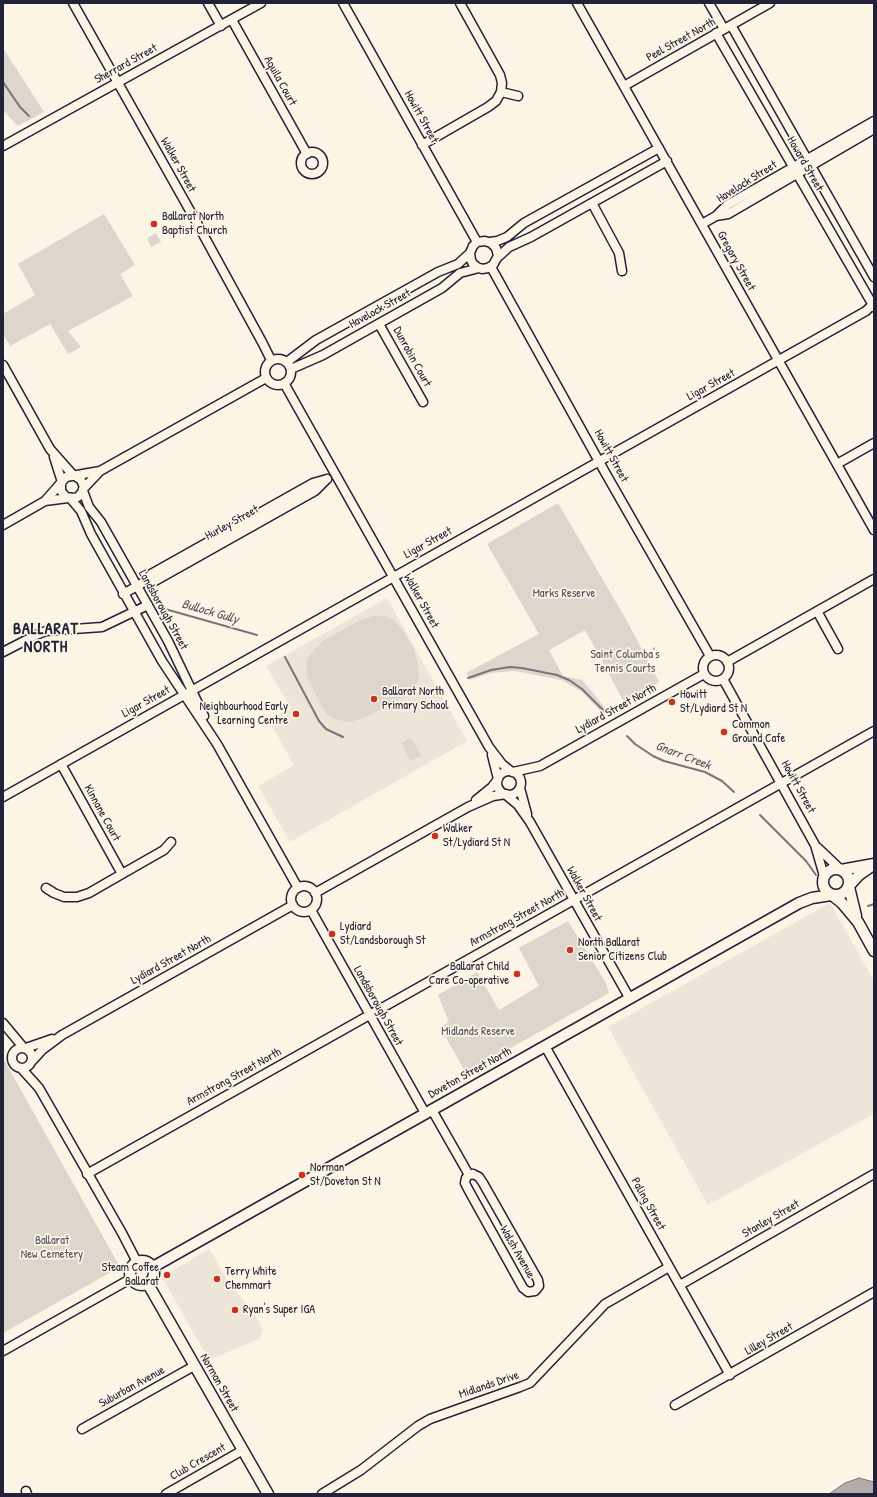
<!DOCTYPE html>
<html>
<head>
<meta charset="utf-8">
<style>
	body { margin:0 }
	#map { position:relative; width:877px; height:1497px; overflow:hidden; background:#fcf5e5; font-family:"Patrick Hand",sans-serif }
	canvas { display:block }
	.frame { position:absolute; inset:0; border:4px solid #22223b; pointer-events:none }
</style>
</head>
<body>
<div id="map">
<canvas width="877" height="1497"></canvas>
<div class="frame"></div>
</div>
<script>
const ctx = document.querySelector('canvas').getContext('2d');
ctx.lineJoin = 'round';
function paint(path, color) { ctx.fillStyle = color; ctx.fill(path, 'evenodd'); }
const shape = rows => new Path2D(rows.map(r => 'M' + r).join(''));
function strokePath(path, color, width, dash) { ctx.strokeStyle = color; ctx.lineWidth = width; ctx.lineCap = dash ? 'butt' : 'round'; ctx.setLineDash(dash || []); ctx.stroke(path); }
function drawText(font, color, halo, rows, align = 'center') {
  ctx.font = font + ' "Patrick Hand",sans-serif'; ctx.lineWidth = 3.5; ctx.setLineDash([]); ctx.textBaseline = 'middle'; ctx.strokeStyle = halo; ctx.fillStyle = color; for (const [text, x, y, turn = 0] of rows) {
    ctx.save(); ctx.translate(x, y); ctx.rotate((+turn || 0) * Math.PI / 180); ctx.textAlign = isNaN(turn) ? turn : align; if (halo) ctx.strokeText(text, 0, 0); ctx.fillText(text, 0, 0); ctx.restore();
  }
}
paint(shape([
	[387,598,467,741,290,842,258,786,294,765,269,721,291,708,266,666],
	[830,903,874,981,874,1114,708,1205,608,1027],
	[209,1249,228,1281,254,1314,263,1330,259,1339,209,1360,162,1277]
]), '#ece5d8');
paint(shape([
	[3,48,44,112,18,126,3,110],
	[104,214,135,265,120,274,133,296,68,331,81,347,68,354,50,324,10,346,3,334,3,314,35,295,18,264],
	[156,233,161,242,151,247,147,238],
	[558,503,627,621,659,682,624,702,585,630,549,650,563,676,582,680,608,711,603,714,581,691,561,680,515,671,491,673,470,680,466,673,539,634,487,544],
	[373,616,386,616,395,621,406,635,415,652,418,665,419,680,411,691,395,702,366,717,350,722,338,720,327,714,321,705,307,677,306,661,314,650,324,640,361,620],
	[411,738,421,755,411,761,401,743],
	[568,921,606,983,609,993,466,1073,440,1027,449,1022,438,995,477,972,499,1010,539,986,519,948],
	[3,1058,120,1267,3,1333]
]), '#dcd6cc');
const water = shape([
	[859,1478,874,1482,874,1494,829,1494,845,1483,859,1478]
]);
paint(water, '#b2adab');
strokePath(water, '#78757e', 1);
strokePath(shape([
	[3,82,20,107,29,116],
	[158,607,257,635],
	[285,657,319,721,326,729,343,737],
	[468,678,491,670,510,667,522,668,557,675,569,680,582,689,605,712],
	[627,736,635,744,653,756,664,761,705,772,722,781,734,792],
	[760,815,806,861,816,875],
	[868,906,874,904]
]), '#78757e', 2);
const minor = shape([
	[73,3,198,225,262,342,271,360],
	[208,3,221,26],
	[343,3,477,242],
	[577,3,874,530],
	[709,3,724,29],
	[232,20,307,154],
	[731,25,874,277],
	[716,33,874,307],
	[624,86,770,3],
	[501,92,518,96],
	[422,145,488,107,496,101,501,92,502,83,500,75,460,3],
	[3,146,261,3],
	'301 163a11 11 0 1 1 22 0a11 11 0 1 1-22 0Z',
	[592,203,619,253,622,271],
	[716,216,728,214,874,129],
	[702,224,716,216,727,205,874,121],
	[490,242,497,241,507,237,524,223,659,148],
	[497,258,509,247,531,237,667,161],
	[491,267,606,474,710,656],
	[379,324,423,402],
	'265 372a13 13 0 1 1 26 0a13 13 0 1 1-26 0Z',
	[287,362,316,340,438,272,458,264,470,253,473,246,477,242,485,241,491,243,496,248,498,256,493,265,488,268,482,269,477,267,473,264,471,260,470,253],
	[3,365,50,449,73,475],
	[291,369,323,355,442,288,460,273,479,268],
	[284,383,489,747,502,764,512,772],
	[54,457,62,482],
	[837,464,874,443],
	[61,484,61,491,66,497,74,498,78,497,83,491,84,487,81,480,75,476],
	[83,489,100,471,266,378],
	[83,491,89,507,101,522,168,641,204,716],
	[70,498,81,511,91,534,162,661,217,744,298,888],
	[45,501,68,498],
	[3,525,45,501,66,477,100,471],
	[146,581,155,581,315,491,327,479],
	[123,594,146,581,151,574,313,483,327,479],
	[817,611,838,649],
	[3,652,36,635,46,631,102,627,148,605],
	'703 668a13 13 0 1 1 26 0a13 13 0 1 1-26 0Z',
	[727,662,874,579],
	[723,679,815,845,824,876],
	[492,755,498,779],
	'497 783a12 12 0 1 1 24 0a12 12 0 1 1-24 0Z',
	[513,772,540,766,704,674],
	[520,788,527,814],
	[506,795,518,805,530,822,630,999],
	[3,797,866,311,874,303],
	[476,800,492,787,498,779],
	[818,848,840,869],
	[122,874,164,850,171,842],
	'291 899a13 13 0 1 1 26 0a13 13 0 1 1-26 0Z',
	[46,888,54,893,64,897,77,897,89,893,122,874,61,764],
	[315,893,468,807,493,796,506,794],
	[311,910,425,1113],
	[3,1023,23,1047],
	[545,1046,730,1375],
	'12 1058a10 10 0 1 1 20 0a10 10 0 1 1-20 0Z',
	[26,1048,52,1039],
	[33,1060,42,1050,62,1035,293,905],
	[21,1068,39,1088,122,1233,137,1262],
	[432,1110,469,1175],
	[87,1174,874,731],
	[473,1174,479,1177,483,1183,538,1280,539,1286,535,1291,528,1292,523,1288,468,1189,465,1183,466,1178,469,1175,473,1174],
	[680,1285,874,1174],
	[3,1351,132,1278],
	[675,1405,874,1292],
	[82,1429,194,1366],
	[26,1491,27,1494],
	[166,1494,243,1450],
	[322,1494,361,1470,418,1426,430,1419,520,1387,530,1383,605,1304,669,1267]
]);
const major = shape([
	'823 882a13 13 0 1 1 26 0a13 13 0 1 1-26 0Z',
	[841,870,874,864],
	[849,886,859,875,872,866],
	[849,887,856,916],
	[832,895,842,903,858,922,874,951],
	'130 1273a12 12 0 1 1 24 0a12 12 0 1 1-24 0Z',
	[153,1267,799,903,812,898,831,895],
	[148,1284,268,1494]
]);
strokePath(minor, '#22223b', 11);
strokePath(major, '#22223b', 13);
strokePath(minor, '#fcf5e5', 8);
strokePath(major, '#fcf5e5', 10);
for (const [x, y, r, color] of [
	[154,224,4,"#c8321e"],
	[374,699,4,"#c8321e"],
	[672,702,4,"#c8321e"],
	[296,714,4,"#c8321e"],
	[724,732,4,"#c8321e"],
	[435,836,4,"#c8321e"],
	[332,934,4,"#c8321e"],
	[570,950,4,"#c8321e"],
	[517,974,4,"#c8321e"],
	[302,1175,4,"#c8321e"],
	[167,1275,4,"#c8321e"],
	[217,1279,4,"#c8321e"],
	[235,1310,4,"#c8321e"]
]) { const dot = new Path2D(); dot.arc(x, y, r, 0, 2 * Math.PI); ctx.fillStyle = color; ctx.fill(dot); strokePath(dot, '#fcf5e5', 1.5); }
drawText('12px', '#22223b', '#fcf5e5', [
	["Peel Street North",681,40,-29],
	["Sherrard Street",126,64,-29],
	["Aquila Court",280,81,61],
	["Howitt Street",421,117,61],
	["Howard Street",805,164,60],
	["Walker Street",178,165,61],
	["Havelock Street",747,182,-32],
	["Gregory Street",736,261,61],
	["Havelock Street",380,309,-29],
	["Dunrobin Court",412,357,61],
	["Ligar Street",711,385,-29],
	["Howitt Street",611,456,61],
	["Hurley Street",232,523,-29],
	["Ligar Street",428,543,-29],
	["Walker Street",421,601,61],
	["Landsborough Street",163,610,61],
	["Ligar Street",146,702,-29],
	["Lydiard Street North",616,709,-29],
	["Howitt Street",798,787,61],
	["Kinnane Court",102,813,61],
	["Walker Street",584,894,61],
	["Armstrong Street North",517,918,-29],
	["Lydiard Street North",171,960,-29],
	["Landsborough Street",378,1006,61],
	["Doveton Street North",470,1073,-29],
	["Armstrong Street North",234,1077,-29],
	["Paling Street",648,1204,61],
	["Stanley Street",771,1219,-30],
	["Walsh Avenue",517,1252,60],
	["Lilley Street",769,1339,-30],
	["Norman Street",219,1383,60],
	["Midlands Drive",489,1385,-19],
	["Suburban Avenue",132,1387,-29],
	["Club Crescent",198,1462,-30]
]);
drawText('12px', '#22223b', '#fcf5e5', [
	["Ballarat North",162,217],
	["Baptist Church",162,231],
	["Ballarat North",382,692],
	["Primary School",382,706],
	["Howitt",680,695],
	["St/Lydiard St N",680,709],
	["Neighbourhood Early",288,707,"right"],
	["Learning Centre",288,721,"right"],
	["Common",732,725],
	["Ground Cafe",732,739],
	["Walker",443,829],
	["St/Lydiard St N",443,843],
	["Lydiard",340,927],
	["St/Landsborough St",340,941],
	["North Ballarat",578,943],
	["Senior Citizens Club",578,957],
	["Ballarat Child",509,967,"right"],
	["Care Co-operative",509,981,"right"],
	["Norman",310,1168],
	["St/Doveton St N",310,1182],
	["Steam Coffee",159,1268,"right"],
	["Ballarat",159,1282,"right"],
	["Terry White",225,1272],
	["Chemmart",225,1286],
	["Ryan's Super IGA",243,1310]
], 'left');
drawText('12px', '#504f5f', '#fcf5e5', [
	["Marks Reserve",564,594],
	["Saint Columba's",625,655],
	["Tennis Courts",625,669],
	["Midlands Reserve",478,1032],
	["Ballarat",52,1241],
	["New Cemetery",52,1255]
]);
drawText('italic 13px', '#545362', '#fcf5e5', [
	["Bullock Gully",210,612,16],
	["Gnarr Creek",683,756,21]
]);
ctx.letterSpacing = '1px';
drawText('bold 16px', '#22223b', '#fcf5e5', [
	["BALLARAT",46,630],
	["NORTH",46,648]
]);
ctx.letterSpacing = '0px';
</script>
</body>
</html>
